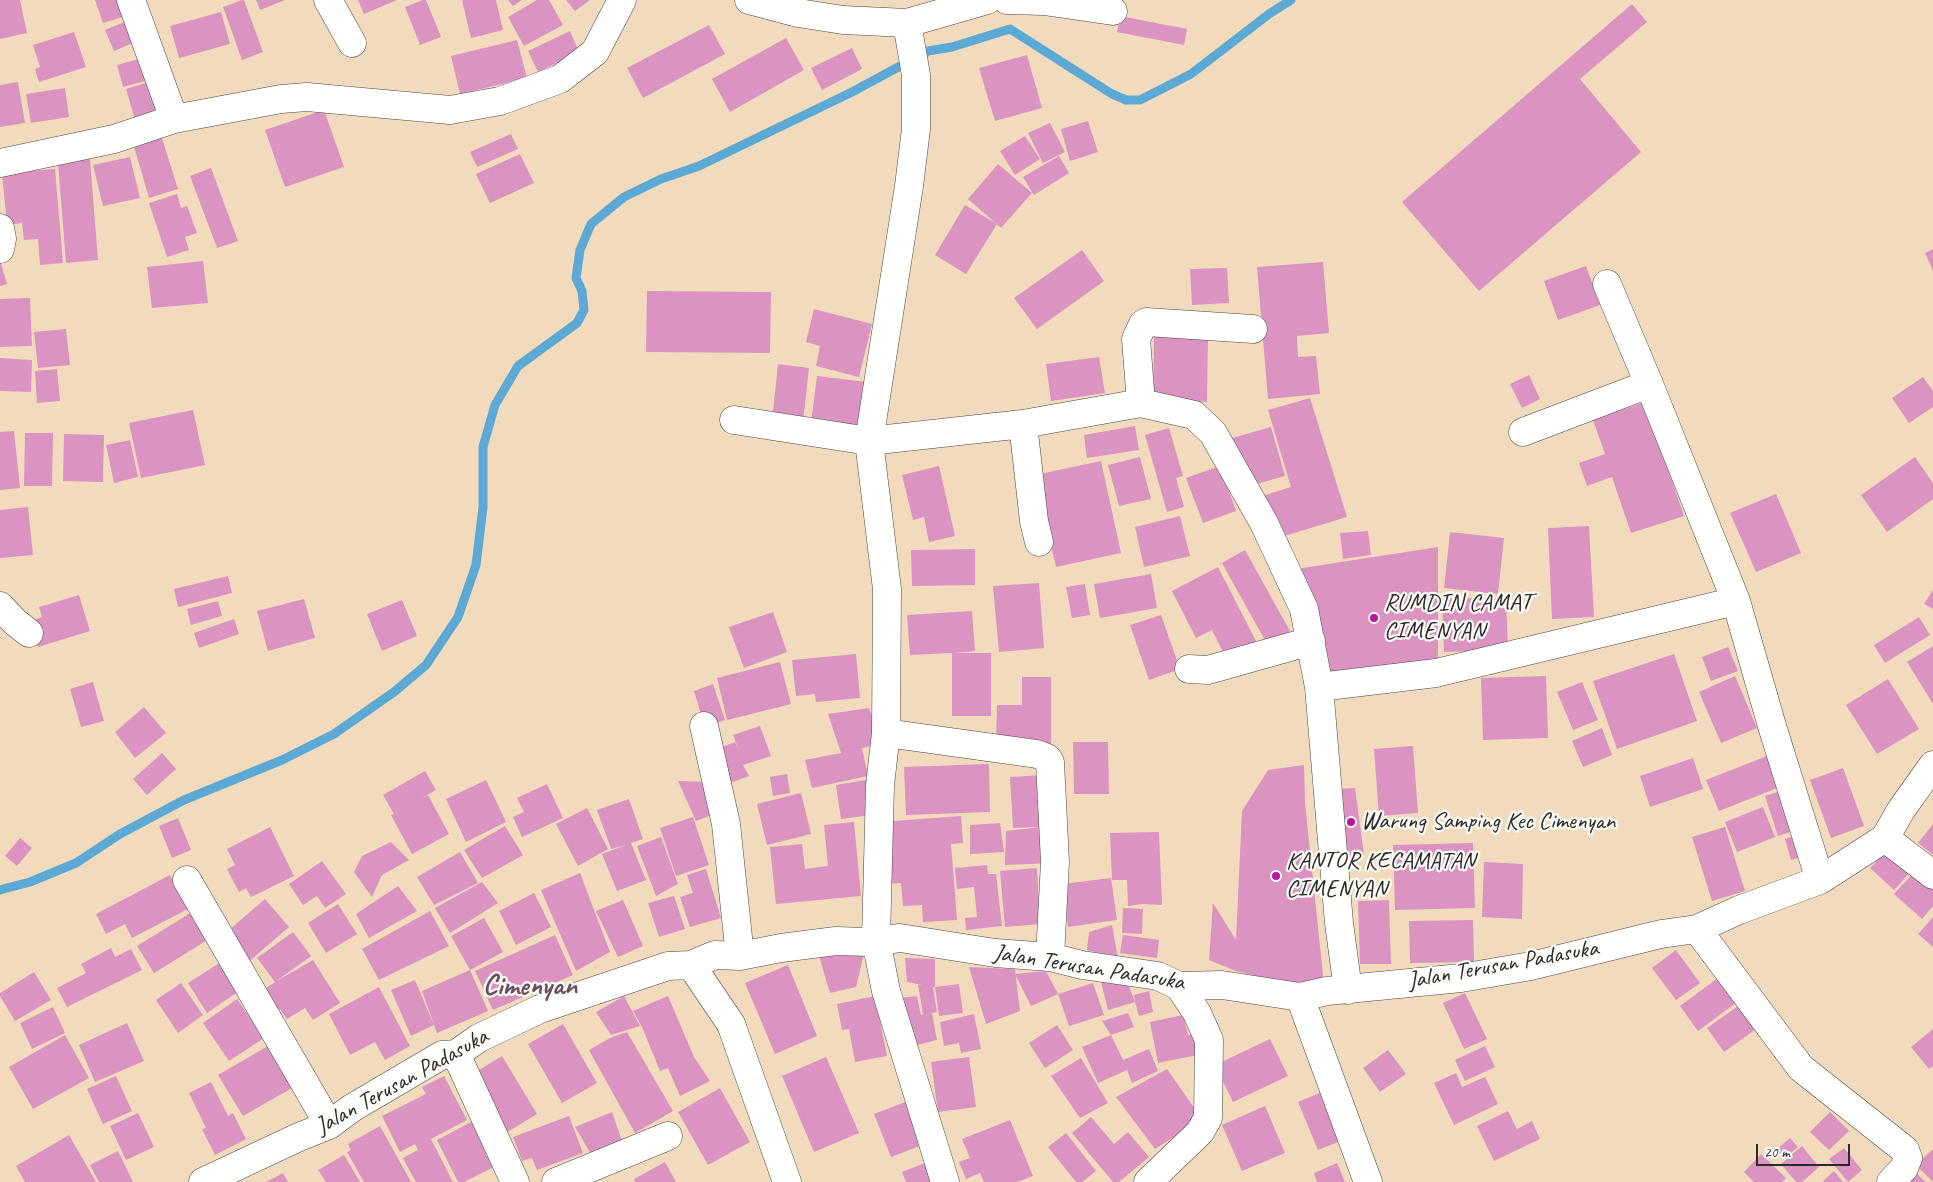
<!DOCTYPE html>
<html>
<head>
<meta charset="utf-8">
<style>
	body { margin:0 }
	#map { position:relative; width:1933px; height:1182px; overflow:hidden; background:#f2dbbc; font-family:Caveat,sans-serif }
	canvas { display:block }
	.scale { position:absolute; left:1756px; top:1144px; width:94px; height:22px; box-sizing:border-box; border:2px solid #2b2b2b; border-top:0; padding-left:6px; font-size:15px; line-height:18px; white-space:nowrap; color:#2b2b2b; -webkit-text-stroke:4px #fdfcf7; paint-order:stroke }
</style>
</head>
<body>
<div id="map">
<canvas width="1933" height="1182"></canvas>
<div class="scale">20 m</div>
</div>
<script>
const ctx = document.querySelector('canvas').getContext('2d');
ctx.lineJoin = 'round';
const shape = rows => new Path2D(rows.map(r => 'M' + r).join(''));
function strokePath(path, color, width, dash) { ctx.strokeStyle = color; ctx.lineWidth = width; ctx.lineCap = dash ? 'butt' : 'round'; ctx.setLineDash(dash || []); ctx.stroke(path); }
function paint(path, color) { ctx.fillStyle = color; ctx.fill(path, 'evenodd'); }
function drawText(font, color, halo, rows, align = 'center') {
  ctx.font = font + ' Caveat,sans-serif'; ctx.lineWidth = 4.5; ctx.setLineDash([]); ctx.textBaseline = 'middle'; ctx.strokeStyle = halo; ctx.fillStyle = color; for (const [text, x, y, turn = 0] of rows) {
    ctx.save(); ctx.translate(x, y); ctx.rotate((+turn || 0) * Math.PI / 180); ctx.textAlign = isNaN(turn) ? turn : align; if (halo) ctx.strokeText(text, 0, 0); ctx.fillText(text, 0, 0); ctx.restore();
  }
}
strokePath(shape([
	[0,890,30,882,76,863,120,834,184,800,282,760,334,734,394,692,426,665,458,617,476,565,483,507,483,447,495,405,518,366,577,323,584,310,582,291,576,278,580,250,591,224,624,197,661,179,699,166,852,92,928,51,952,47,1010,29,1112,94,1126,100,1140,100,1191,74,1269,14,1291,0]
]), '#5ba9d4', 9);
paint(shape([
	[0,0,20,0,27,33,0,39],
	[95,0,124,0,129,15,103,23],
	[242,0,244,0,263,52,242,60,223,7],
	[256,0,285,0,260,10],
	[358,0,397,0,364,14],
	[423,0,426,0,441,37,420,45,405,7],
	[462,0,496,0,503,30,471,38],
	[508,0,522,0,513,6],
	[537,0,549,0,563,25,524,46,508,17],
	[566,0,590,0,575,11],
	[1632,4,1647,22,1580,79,1641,152,1479,291,1402,202],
	[221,12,230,44,179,58,170,26],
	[1120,16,1187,29,1184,45,1117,32],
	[129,20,138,41,114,51,105,30],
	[709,25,725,54,643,98,627,68],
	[570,31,579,52,538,72,528,51],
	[74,32,86,67,39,82,35,69,40,67,33,45],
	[786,38,804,70,730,112,712,79],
	[517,40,527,78,460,94,451,56],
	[852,48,862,69,822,90,811,68],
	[1027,55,1042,108,995,121,979,68],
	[146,57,152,79,123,87,117,65],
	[152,81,162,112,135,120,126,89],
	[18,82,25,123,0,127,0,85],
	[65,88,69,117,31,123,26,94],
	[324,110,344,167,285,187,265,130],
	[1088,121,1098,152,1070,161,1061,129],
	[1050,123,1065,152,1043,163,1028,133],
	[511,134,518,149,477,167,470,152],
	[161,135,178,189,149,198,133,143],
	[1025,136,1040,159,1015,175,1000,151],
	[520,154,534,183,490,203,476,174],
	[1059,156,1069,173,1034,195,1023,177],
	[130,157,140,198,103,206,93,165],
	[90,159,98,260,66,263,58,162],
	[998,164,1032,193,1001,228,968,199],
	[211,168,238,241,217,248,190,176],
	[55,169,63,263,40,265,38,239,24,240,22,223,7,225,2,173],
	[177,194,181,208,187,206,197,233,185,237,189,250,167,257,149,203],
	[965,205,997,224,966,274,935,255],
	[1933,249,1933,271,1925,253],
	[1082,250,1104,281,1037,329,1014,298],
	[0,260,7,284,0,286],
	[203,261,208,303,152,308,147,267],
	[1323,262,1329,333,1297,336,1298,357,1316,356,1320,394,1268,399,1257,267],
	[1586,266,1600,305,1558,320,1544,281],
	[1227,268,1229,303,1192,305,1190,269],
	[647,291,771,292,770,353,646,352],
	[30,298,32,346,0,347,0,299],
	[814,309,872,324,859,377,816,366,820,346,806,342],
	[66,329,70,365,38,368,34,332],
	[1154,334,1208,335,1207,402,1153,400],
	[1099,357,1105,393,1051,401,1046,364],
	[0,358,32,360,31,392,0,391],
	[778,364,809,368,803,423,772,420],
	[57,369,60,401,37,403,35,371],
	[1529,375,1540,399,1522,408,1510,384],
	[817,376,866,382,859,436,810,430],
	[1923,377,1933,391,1933,407,1909,423,1892,398],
	[1310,398,1347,517,1274,539,1262,496,1291,487,1268,410],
	[1645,402,1684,516,1631,533,1612,477,1587,486,1579,463,1605,454,1593,420],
	[193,410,205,465,141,478,129,423],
	[1135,426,1139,450,1087,458,1084,435],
	[1271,427,1285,476,1246,487,1232,438],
	[1169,428,1183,476,1176,478,1184,507,1167,512,1145,435],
	[14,431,20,488,0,490,0,432],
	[25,433,53,433,52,486,24,486],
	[64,434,104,435,103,482,63,481],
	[130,440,138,477,114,483,106,445],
	[1140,457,1151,499,1119,506,1108,465],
	[1915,457,1933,483,1933,499,1887,532,1861,495],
	[1101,461,1121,553,1056,567,1035,475],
	[939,466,955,536,929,542,924,517,913,520,902,475],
	[1220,466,1236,511,1203,523,1186,478],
	[1776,494,1801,553,1756,572,1730,513],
	[28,507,33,555,0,558,0,510],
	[1180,516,1190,556,1144,567,1135,527],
	[1589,526,1594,617,1552,619,1548,528],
	[1368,531,1371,555,1343,559,1340,533],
	[1450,532,1504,538,1498,594,1444,588],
	[1438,547,1438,668,1328,682,1296,569],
	[975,549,975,585,912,586,911,550],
	[1245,550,1290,631,1267,644,1222,563],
	[1218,567,1258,645,1227,660,1212,630,1196,638,1172,591],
	[1151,574,1157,608,1100,618,1094,584],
	[228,576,232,593,178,607,174,589],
	[1039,583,1044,648,999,652,993,586],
	[1085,584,1090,615,1072,618,1066,587],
	[1933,590,1933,609,1924,604],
	[79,595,90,631,38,647,31,621,42,617,39,607],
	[1506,597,1508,650,1444,652,1442,599],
	[304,599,315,638,268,651,257,611],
	[402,600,417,636,382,651,367,614],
	[218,601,222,616,191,625,187,609],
	[972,611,975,651,955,653,991,653,991,716,952,716,952,653,910,655,907,615],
	[773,612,787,652,744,668,729,627],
	[1161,615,1180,669,1149,680,1130,625],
	[1919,617,1930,635,1885,663,1874,645],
	[234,619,239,634,199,648,194,633],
	[1933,646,1933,704,1907,662],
	[1728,647,1738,671,1711,681,1702,657],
	[856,654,860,698,816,702,815,694,796,696,792,660],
	[1674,654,1697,721,1617,749,1593,681],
	[780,662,791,704,727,720,717,678],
	[1546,676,1548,738,1483,740,1481,678],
	[1735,676,1757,728,1721,743,1699,692],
	[1022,677,1051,677,1051,745,996,745,997,705,1022,705],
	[1888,679,1919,729,1877,754,1846,705],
	[93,682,104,721,81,727,70,689],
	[1582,682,1598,720,1573,730,1557,692],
	[713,684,725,720,705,727,694,691],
	[144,707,166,733,135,758,115,732],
	[869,708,881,744,862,748,868,776,812,788,805,760,841,753,828,714],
	[760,726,771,756,743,765,749,776,730,783,717,749,735,742,739,750,733,735],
	[1602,728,1612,755,1583,767,1572,741],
	[1073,742,1108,742,1109,794,1074,794],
	[1413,746,1418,813,1379,816,1374,749],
	[162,753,176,769,147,795,133,779],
	[1767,756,1780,787,1719,811,1706,780],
	[1693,758,1703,789,1650,807,1640,776],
	[989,764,990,812,906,815,904,767],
	[1304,765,1305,803,1324,985,1288,984,1236,971,1209,960,1213,903,1236,940,1242,811,1268,770],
	[1843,768,1864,826,1831,838,1810,780],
	[425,771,436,790,420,799,428,795,449,834,412,854,391,815,394,814,383,795],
	[787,774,790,793,773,796,770,777],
	[1044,775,1052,863,1005,865,1006,831,1040,827,1013,828,1010,777],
	[486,780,506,822,466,842,446,799],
	[866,780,872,815,841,819,836,785],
	[678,781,714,782,711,815,696,821],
	[547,784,563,818,522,837,513,817,524,812,517,798],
	[1355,788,1364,855,1348,856,1335,789],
	[1784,790,1797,830,1778,836,1765,796],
	[801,793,811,834,767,845,757,804],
	[629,799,643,839,631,843,646,880,617,891,602,854,626,845,611,849,597,810],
	[1763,807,1775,837,1737,852,1725,822],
	[587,808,608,849,578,866,556,824],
	[961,816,963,843,951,844,957,920,923,922,922,905,903,906,901,883,885,884,880,822],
	[693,817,709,865,676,876,660,828],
	[178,818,191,850,172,858,159,826],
	[854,822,861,896,776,904,770,847,802,844,805,869,828,866,824,825],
	[1000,823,1004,852,970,854,970,825],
	[1933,824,1933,855,1918,843],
	[505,826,523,855,482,878,464,850],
	[270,827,294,876,251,897,246,888,239,892,227,869,235,865,227,849],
	[1725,827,1745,891,1712,901,1692,837],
	[1159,832,1162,905,1142,904,1128,906,1127,880,1112,880,1110,833],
	[1798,835,1805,856,1791,860,1785,839],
	[661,837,678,884,656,896,637,846],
	[20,838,32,848,17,866,5,856],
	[391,842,409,860,382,875,372,897,354,872,362,856],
	[1473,843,1475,908,1395,910,1393,845],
	[1890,847,1913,869,1894,890,1870,868],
	[460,852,478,883,434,905,417,877],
	[322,861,346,894,325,908,317,896,303,905,289,884],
	[1484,862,1523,864,1522,919,1482,917],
	[987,865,988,874,996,874,1002,926,966,930,965,918,977,917,974,887,957,889,955,868],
	[1037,868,1040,924,1005,927,1000,871],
	[706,869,721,918,690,927,680,897,693,893,687,875],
	[1916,870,1933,886,1933,906,1922,919,1894,894],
	[580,873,610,952,576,971,541,890],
	[170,875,188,909,132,938,125,924,106,934,96,914],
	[1111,878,1117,920,1068,927,1063,884],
	[482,882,498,903,450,933,435,908],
	[398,886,417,911,369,938,356,914],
	[534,893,551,927,516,945,499,911],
	[674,896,685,929,659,937,648,903],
	[265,899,289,927,246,964,222,936],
	[623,900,643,946,618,957,596,911],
	[1389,900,1391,964,1360,964,1358,901],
	[338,904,357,934,326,953,308,923],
	[1123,908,1143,909,1142,934,1122,933],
	[430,911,449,946,379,980,362,949],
	[192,912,209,939,154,973,137,946],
	[1933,917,1933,947,1918,934],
	[484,918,503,952,470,970,451,936],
	[1473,920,1474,962,1410,963,1409,921],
	[1112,925,1118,958,1087,950,1089,932],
	[293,932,311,956,275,982,313,960,340,1003,313,1020,305,1008,287,1019,280,1009,272,1014,259,993,275,982,257,958],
	[555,935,573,975,493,1010,475,971],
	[1123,935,1159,940,1157,958,1120,953],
	[866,945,856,987,830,993,819,956],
	[111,948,115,957,131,949,142,970,67,1007,57,988,86,973,81,964],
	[1676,950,1700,983,1676,1000,1652,968],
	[905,958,935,959,935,987,933,987,937,1012,932,1013,937,1040,913,1046,898,998,917,996,921,1015,923,1014,918,985,922,985,907,982],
	[221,962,239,991,207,1013,188,983],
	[788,965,817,1036,775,1054,745,983],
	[969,967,1015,969,1020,1011,986,1024],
	[470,970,488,1011,437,1033,422,991],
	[1046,971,1058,994,1031,1006,1015,974],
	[34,972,51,1000,15,1021,0,996,0,993],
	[1722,975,1740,1000,1698,1031,1680,1006],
	[415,980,434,1025,411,1036,391,990],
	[1127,981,1135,1002,1134,995,1149,991,1153,1012,1139,1016,1135,1002,1108,1010,1101,982],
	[181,983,203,1015,178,1033,156,1000],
	[1093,983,1104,1015,1069,1026,1058,994],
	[959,984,963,1013,939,1016,935,987],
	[379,987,410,1046,385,1060,375,1042,350,1055,329,1014],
	[1465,993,1487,1039,1464,1049,1443,1003],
	[624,996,640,1026,611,1035,596,1012],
	[668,996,694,1057,710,1081,680,1096,668,1068,660,1071,642,1027,633,1011],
	[875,996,887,1056,855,1062,849,1029,842,1030,837,1004],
	[237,999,264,1038,229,1061,203,1023],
	[1741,1004,1759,1027,1724,1052,1707,1028],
	[53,1007,65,1033,32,1049,20,1023],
	[1128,1013,1134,1027,1111,1035,1123,1060,1149,1049,1158,1071,1132,1083,1127,1070,1098,1083,1082,1047,1111,1035,1102,1021],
	[974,1014,981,1049,961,1053,959,1043,944,1046,940,1022],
	[1183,1015,1188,1035,1202,1032,1207,1053,1158,1063,1150,1022],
	[127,1023,144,1061,95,1082,79,1045],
	[563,1024,597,1083,562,1103,528,1044],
	[1057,1025,1073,1050,1045,1068,1029,1043],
	[1933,1029,1933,1066,1929,1069,1911,1047],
	[627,1032,673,1111,635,1133,589,1050,612,1037],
	[65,1035,89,1078,33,1109,9,1067],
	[1270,1039,1288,1076,1233,1102,1215,1065],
	[268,1046,292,1088,243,1116,218,1075],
	[1485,1046,1495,1067,1465,1081,1455,1060],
	[1388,1050,1406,1074,1380,1092,1363,1068],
	[502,1056,537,1114,504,1134,469,1076],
	[826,1057,859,1133,814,1152,782,1076],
	[969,1057,976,1107,938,1112,931,1062],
	[1081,1058,1108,1103,1080,1118,1051,1076],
	[1167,1069,1202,1119,1155,1149,1116,1097],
	[1456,1073,1462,1087,1485,1077,1498,1104,1454,1125,1434,1083],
	[116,1076,132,1111,103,1124,87,1089],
	[444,1076,467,1120,431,1139,453,1182,416,1182,403,1158,418,1150,415,1144,400,1152,382,1116,426,1094,422,1087],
	[211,1082,228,1116,233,1113,246,1139,215,1155,202,1129,206,1128,189,1093],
	[720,1088,750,1142,708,1165,678,1112],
	[1329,1089,1348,1138,1318,1150,1298,1102],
	[908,1101,925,1144,891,1157,874,1114],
	[1265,1106,1285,1153,1242,1171,1222,1125],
	[1508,1111,1517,1129,1532,1121,1540,1139,1494,1161,1477,1126],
	[612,1112,623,1144,592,1156,575,1127],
	[1830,1112,1849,1131,1829,1150,1810,1132],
	[138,1113,154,1147,126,1160,110,1126],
	[569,1116,583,1153,537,1170,532,1158,522,1161,513,1137],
	[1091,1117,1114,1144,1128,1132,1149,1157,1119,1182,1113,1182,1072,1133],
	[1010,1120,1033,1176,1017,1182,984,1182,980,1173,966,1179,959,1162,970,1158,962,1139],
	[473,1121,496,1166,464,1182,458,1182,437,1140],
	[380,1126,411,1182,364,1182,347,1152,351,1150,348,1144],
	[1066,1133,1096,1171,1082,1182,1076,1182,1048,1147],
	[69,1135,96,1182,25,1182,16,1166],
	[1790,1138,1798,1147,1785,1158,1777,1149],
	[1802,1146,1819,1167,1802,1182,1796,1182,1781,1164],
	[1844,1148,1862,1170,1848,1182,1829,1159],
	[1933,1149,1933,1182,1916,1165],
	[118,1151,133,1182,99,1182,90,1165],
	[1761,1154,1786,1178,1782,1182,1754,1182,1744,1172],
	[344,1155,360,1182,326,1182,318,1170],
	[933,1160,942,1182,906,1182,902,1172],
	[665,1162,676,1182,635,1182,634,1179],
	[1337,1163,1345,1182,1317,1182,1314,1173],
	[1834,1171,1843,1182,1824,1182,1823,1181],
	[1915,1172,1926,1182,1906,1182],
	[283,1173,288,1182,266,1182]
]), '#db93c1');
const minor = shape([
	[131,0,174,119],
	[328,0,352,43],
	[749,0,798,13,843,20,907,23,916,75,916,129,909,186,869,441,887,589,886,733,880,785,876,940,886,991,945,1182],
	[1007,0,1044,1,1113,11],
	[907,23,987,0],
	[0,163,114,139,174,119,281,99,307,97,450,110,500,101,560,79,595,52,622,0],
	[0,228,2,239,0,249],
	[1607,284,1649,384,1736,601,1772,726,1820,880],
	[1141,403,1136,339,1143,324,1146,322,1253,329],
	[734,420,869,441,1023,424,1141,403,1194,415,1213,433,1264,523,1304,609,1319,687,1339,923,1348,990],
	[1023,424,1034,521,1039,542],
	[1523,432,1649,384],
	[0,606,15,622,29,633],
	[1189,669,1208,670,1311,641],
	[1319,687,1436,673,1736,601],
	[704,726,726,824,740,956],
	[886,733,1037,754,1047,758,1050,762,1055,862,1050,957],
	[1885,838,1933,875],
	[187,880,329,1125],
	[1697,929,1801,1068,1905,1150,1908,1158,1904,1168,1891,1182],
	[691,965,731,1024,787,1182],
	[1300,997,1368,1182],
	[456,1054,515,1182],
	[203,1182,299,1137,329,1125,352,1108,442,1055,456,1054,479,1038,540,1009,668,966,691,965,715,955,740,956,781,948,836,941,869,942,900,938,995,953,1050,957,1082,965,1158,976,1179,986,1222,985,1300,997,1327,991,1461,978,1531,966,1661,934,1697,929,1739,910,1820,880,1885,838,1901,810,1933,765],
	[556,1182,668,1136],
	[1148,1182,1200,1132,1208,1118,1209,1040,1197,1013,1179,986]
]);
strokePath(minor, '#494541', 29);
strokePath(minor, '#fff', 28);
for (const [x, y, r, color] of [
	[1374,618,5,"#b5179e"],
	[1351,822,5,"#b5179e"],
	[1276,876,5,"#b5179e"]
]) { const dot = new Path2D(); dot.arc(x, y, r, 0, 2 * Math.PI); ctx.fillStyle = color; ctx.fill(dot); strokePath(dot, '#fdfcf7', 2); }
drawText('24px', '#2b2b2b', '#fdfcf7', [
	["RUMDIN CAMAT",1384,604],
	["CIMENYAN",1384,632],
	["Warung Samping Kec Cimenyan",1361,822],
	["KANTOR KECAMATAN",1286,862],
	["CIMENYAN",1286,890]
], 'left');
drawText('24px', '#2b2b2b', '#fdfcf7', [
	["Jalan Terusan Padasuka",1503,965,-10],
	["Jalan Terusan Padasuka",1089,968,9],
	["Jalan Terusan Padasuka",402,1082,-29]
]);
drawText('bold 29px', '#694f60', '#fdfcf7', [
	["Cimenyan",530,986]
]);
</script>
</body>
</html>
